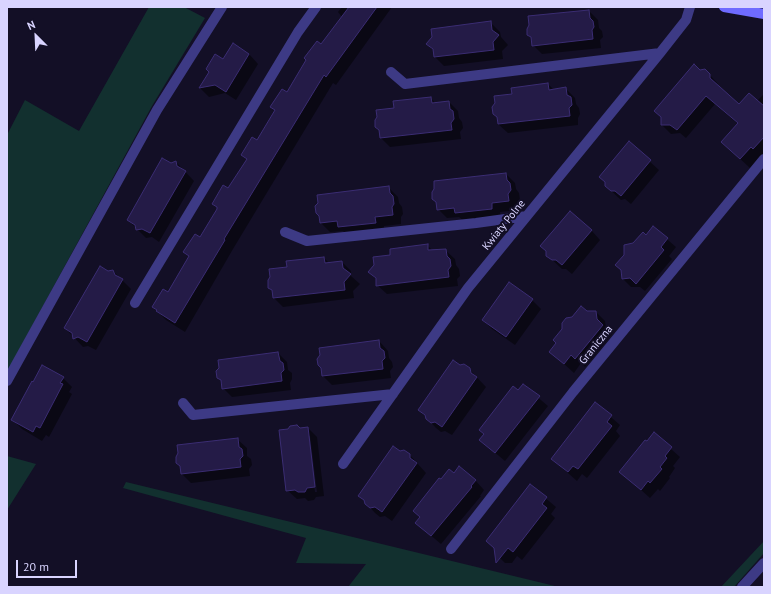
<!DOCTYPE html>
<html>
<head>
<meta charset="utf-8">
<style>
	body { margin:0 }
	#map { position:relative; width:771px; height:594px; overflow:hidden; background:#130f26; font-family:"PT Sans",sans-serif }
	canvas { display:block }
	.frame { position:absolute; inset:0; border:8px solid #d9d4ff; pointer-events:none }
	.north { position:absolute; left:16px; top:16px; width:40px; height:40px; -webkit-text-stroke:3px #130f26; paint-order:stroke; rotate:336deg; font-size:11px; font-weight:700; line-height:16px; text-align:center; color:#d9d4ff }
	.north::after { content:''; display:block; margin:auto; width:14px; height:18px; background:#d9d4ff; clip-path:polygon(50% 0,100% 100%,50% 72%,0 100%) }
	.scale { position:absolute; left:16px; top:560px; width:61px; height:18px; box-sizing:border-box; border:2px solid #d9d4ff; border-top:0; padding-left:5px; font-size:12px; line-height:14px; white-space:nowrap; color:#d9d4ff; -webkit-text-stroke:3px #130f26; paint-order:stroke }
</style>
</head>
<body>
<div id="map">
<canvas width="771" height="594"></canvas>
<div class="frame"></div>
<div class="north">N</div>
<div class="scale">20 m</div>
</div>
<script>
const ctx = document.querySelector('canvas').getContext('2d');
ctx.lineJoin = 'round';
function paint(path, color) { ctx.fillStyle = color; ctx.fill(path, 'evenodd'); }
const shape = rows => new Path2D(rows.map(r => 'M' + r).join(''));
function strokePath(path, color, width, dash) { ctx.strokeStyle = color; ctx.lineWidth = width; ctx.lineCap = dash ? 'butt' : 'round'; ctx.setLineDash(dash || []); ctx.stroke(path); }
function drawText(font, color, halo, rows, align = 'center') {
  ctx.font = font + ' "PT Sans",sans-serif'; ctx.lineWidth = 4; ctx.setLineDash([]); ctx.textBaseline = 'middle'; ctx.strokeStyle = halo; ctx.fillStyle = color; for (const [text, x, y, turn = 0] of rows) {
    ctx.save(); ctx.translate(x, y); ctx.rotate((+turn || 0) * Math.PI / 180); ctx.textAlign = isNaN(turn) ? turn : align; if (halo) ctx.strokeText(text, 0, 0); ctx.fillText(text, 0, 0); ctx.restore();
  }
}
paint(shape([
	[149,7,184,7,205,18,152,106,7,372,7,135,25,100,79,131],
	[7,456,36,464,7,510],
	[126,482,559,587,348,587,366,564,296,563,306,538,123,488],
	[764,541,764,553,734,587,721,587]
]), '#12302f');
paint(shape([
	[342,7,392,7,336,85,333,83,233,249,185,332,166,320,153,307,168,293,189,257,185,252,200,238,218,208,213,204,228,190,247,160,242,155,258,141,276,111,272,107,287,93,342,17,338,12],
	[589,11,598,20,599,28,602,31,603,37,600,40,601,48,542,54,533,45,532,38,528,34],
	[491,23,500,32,501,37,508,45,502,51,503,59,444,66,435,57,434,51,427,44,433,37],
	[234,45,249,54,258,64,236,100,225,93,209,97,200,88,210,73,223,60],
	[700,71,709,74,718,84,719,87,739,105,757,101,764,94,764,156,763,158,760,156,750,168,722,142,738,124,715,104,686,138,680,133,671,134,662,125,662,117],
	[548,84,554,90,566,89,575,98,576,104,579,108,580,114,578,118,578,125,508,133,498,124,498,118,513,95],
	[431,98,436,104,449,102,458,111,459,118,462,122,463,128,460,132,461,139,390,147,381,138,380,131],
	[629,143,659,170,631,204,625,199,621,200,606,186],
	[176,162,194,181,159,242,152,237,146,238,128,220,171,164],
	[506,174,515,183,516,189,519,193,520,200,517,203,518,210,500,212,501,218,465,222,459,217,447,218,438,209],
	[389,188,398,197,399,203,402,207,403,214,401,217,401,224,384,226,384,232,348,236,343,231,330,232,321,223,320,217],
	[654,228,676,247,669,256,672,259,645,291,640,287,631,287,623,279,634,244,646,237],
	[591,230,600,240,572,274,566,269,562,269,547,255],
	[427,245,433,251,445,250,455,259,456,265,459,269,460,276,457,279,458,286,387,294,377,285,377,280,369,272,392,256],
	[324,258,329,263,342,262,351,271,351,276,360,284,353,291,354,298,283,307,274,298,273,291,269,287,288,268],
	[113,271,131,289,96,350,88,346,83,347,65,328],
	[532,300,541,309,515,345,492,329,483,320],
	[587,312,596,312,605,321,606,328,612,334,585,367,581,363,574,373,551,352],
	[379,341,388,351,389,358,392,362,393,367,390,371,391,378,332,385,323,376,322,368],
	[278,353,287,362,288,370,292,373,292,379,290,383,291,390,232,397,223,388,222,381,218,377],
	[460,366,469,369,486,387,452,435,445,431,441,432,436,428,419,410],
	[63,378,72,387,69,392,72,394,49,437,46,435,42,441,22,429,13,420],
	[523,385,548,406,505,461,480,440],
	[596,404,620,425,616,431,620,436,587,478,582,474,577,481,552,459],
	[308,428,317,437,324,496,316,497,314,500,308,501,305,498,297,499,287,490,300,429],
	[308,436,310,436,317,492,315,492],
	[654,434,680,457,673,466,675,468,669,477,670,478,660,491,658,489,650,498,620,471],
	[237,439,247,448,247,456,251,459,252,465,249,469,250,476,191,483,182,474,181,466],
	[400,452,409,454,426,473,392,521,385,516,380,517,375,513,359,495],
	[454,475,475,480,484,490,480,496,481,496,441,544,416,523,421,517,442,481],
	[531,486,556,507,551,514,555,518,522,560,517,556,512,563,505,563,496,554]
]), '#0007');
const building = shape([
	[349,7,377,7,326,77,324,75,224,239,225,240,175,323,156,311,157,310,152,307,163,289,168,292,189,256,183,252,195,234,200,237,217,209,217,207,212,204,223,185,228,188,247,159,241,155,252,137,257,140,275,110,270,107,282,89,287,92,306,60,304,58,317,41,321,44,349,7],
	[589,10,590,18,593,21,594,27,592,30,593,39,532,46,531,37,527,35,527,29,529,25,528,16,589,10],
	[491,21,492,30,499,35,493,42,494,50,434,57,433,49,426,44,432,37,431,29,491,21],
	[233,43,249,54,226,92,215,85,199,88,209,72,206,69,215,54,223,59,233,43],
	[694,64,700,70,705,69,710,74,710,78,739,104,749,93,764,106,764,137,753,149,751,147,740,159,721,142,738,123,706,96,677,130,670,125,661,125,661,117,654,111,694,64],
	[548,83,549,90,566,87,567,95,571,97,572,105,569,108,570,116,498,124,497,117,493,114,492,107,495,103,494,96,512,94,511,88,548,83],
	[431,97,432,103,449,101,450,109,453,111,454,119,451,123,452,130,380,138,379,130,375,127,375,120,377,117,376,110,394,108,393,101,431,97],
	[629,141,651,160,621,196,615,191,611,191,605,186,605,182,599,177,629,141],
	[162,158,171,163,176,161,177,166,186,171,150,233,142,229,136,230,135,225,127,220,162,158],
	[506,173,507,180,510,183,511,190,508,194,509,201,492,203,492,209,455,213,454,208,437,210,436,202,432,199,432,192,434,189,434,181,506,173],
	[389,186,390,193,393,196,394,204,392,207,393,215,375,217,376,223,338,227,337,221,320,223,319,216,316,213,315,206,318,203,317,195,389,186],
	[570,211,592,230,562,265,556,260,552,260,546,256,546,251,540,246,570,211],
	[653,226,668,238,661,247,664,250,636,284,630,278,622,279,621,270,615,265,624,255,624,245,633,243,643,232,646,235,653,226],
	[428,244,428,250,446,249,447,256,450,259,451,266,448,270,449,277,376,286,376,278,368,272,374,265,373,257,390,255,390,249,428,244],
	[324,257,325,263,342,261,343,268,351,274,344,282,345,290,273,298,272,290,268,288,268,280,270,277,269,269,287,267,286,261,324,257],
	[100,266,108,271,113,270,115,275,123,279,87,342,78,337,73,339,72,333,64,328,100,266],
	[509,282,533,299,506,337,482,320,509,282],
	[581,306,587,311,596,311,597,319,603,325,575,359,571,355,564,364,549,352,556,343,553,340,562,329,562,323,566,318,572,317,581,306],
	[379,340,380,348,384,351,385,358,382,361,383,369,322,376,321,368,318,365,317,359,320,355,319,348,379,340],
	[278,352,280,361,283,363,284,370,281,373,282,381,222,389,221,380,217,378,216,371,219,368,218,360,278,352],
	[453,360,460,365,464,364,470,368,471,373,477,377,442,427,435,422,431,423,426,419,425,415,418,410,453,360],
	[42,365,64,377,60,383,63,384,40,428,36,426,33,432,11,420,32,381,33,382,42,365],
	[523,384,540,396,495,453,479,440,484,434,479,430,513,386,518,390,523,384],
	[595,402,612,415,607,422,612,426,578,469,573,466,568,472,551,459,595,402],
	[297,425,300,428,308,427,315,487,307,488,305,492,298,492,295,490,286,491,279,430,288,429,290,426,297,425],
	[654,432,672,447,665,456,667,458,660,467,662,469,650,483,648,481,641,490,619,472,645,440,647,441,654,432],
	[238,438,239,447,242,449,243,456,240,459,241,467,181,474,180,466,176,463,176,457,178,453,177,445,238,438],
	[393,446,400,451,404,450,410,454,410,458,417,463,382,512,375,507,370,508,365,504,364,500,358,496,393,446],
	[459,466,476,480,471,486,472,487,431,536,415,523,420,517,413,511,439,478,441,479,449,469,454,473,459,466],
	[530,484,547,497,542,504,547,508,513,552,508,548,496,563,494,548,486,541,530,484]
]);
paint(building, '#241b47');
strokePath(building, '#3b2d73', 1);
strokePath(shape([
	[391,72,405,84,660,53],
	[285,232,307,241,476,223,527,216],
	[135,303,298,32,316,7],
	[7,381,157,110,222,7],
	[183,403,193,415,393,394],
	[343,464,468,288,660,53,686,20,690,7],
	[451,549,573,392,764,159],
	[742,587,764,563]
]), '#3d3a85', 10);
strokePath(shape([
	[724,7,764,14]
]), '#6f6bff', 10);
drawText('11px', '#d9d4ff', '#130f26', [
	["Kwiaty Polne",504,225,-51],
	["Graniczna",596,345,-51]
]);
</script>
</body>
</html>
